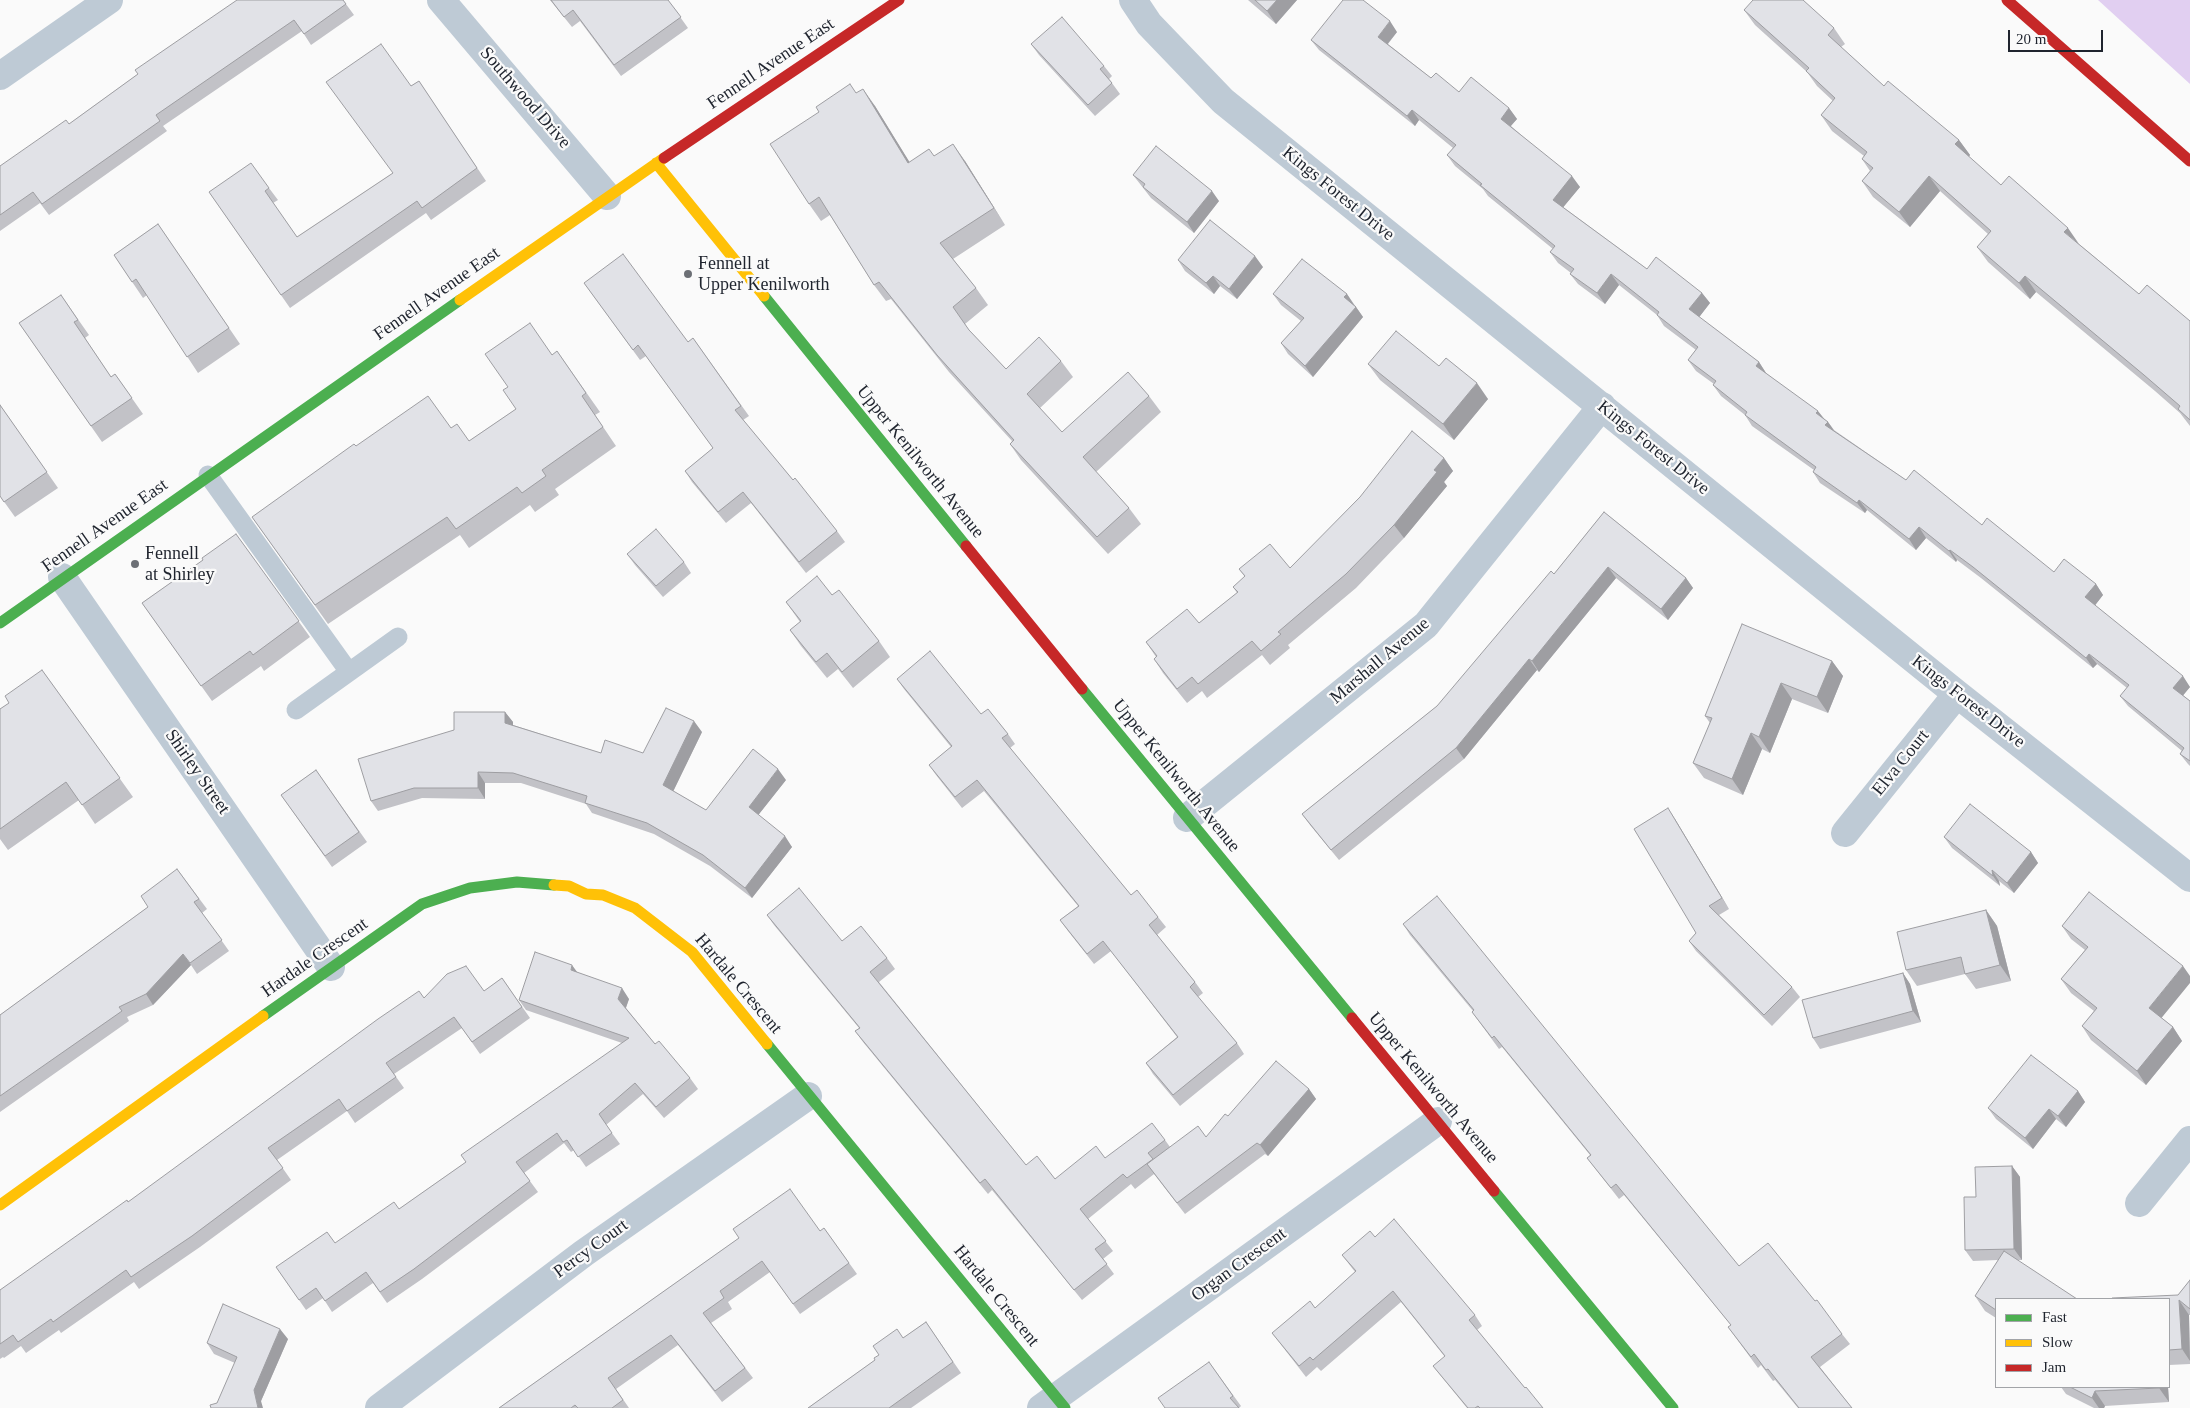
<!DOCTYPE html>
<html>
<head>
<meta charset="utf-8">
<style>
	body { margin:0 }
	#map { position:relative; width:2190px; height:1408px; overflow:hidden; background:#fafafa; font-family:Georgia,serif }
	canvas { display:block }
	.legend { position:absolute; left:1995px; top:1298px; width:175px; height:90px; box-sizing:border-box; background:#fafafa; border:1px solid #a2a4a8; margin:0; padding:6px 9px; list-style:none; font-size:15px; color:#1f242e }
	.legend li { display:flex; align-items:center; gap:10px; height:25px }
	.legend b { width:25px; border:1px solid #a2a4a8 }
	.scale { position:absolute; left:2008px; top:30px; width:95px; height:22px; box-sizing:border-box; border:2px solid #1f242e; border-top:0; padding-left:6px; font-size:15px; line-height:18px; white-space:nowrap; color:#1f242e; -webkit-text-stroke:4px #fafafa; paint-order:stroke }
</style>
</head>
<body>
<div id="map">
<canvas width="2190" height="1408"></canvas>
<ul class="legend">
<li><b style="height:6px;background:#4caf50"></b>Fast</li>
<li><b style="height:6px;background:#ffc107"></b>Slow</li>
<li><b style="height:6px;background:#c62828"></b>Jam</li>
</ul>
<div class="scale">20 m</div>
</div>
<script>
const ctx = document.querySelector('canvas').getContext('2d');
ctx.lineJoin = 'round';
function paint(path, color) { ctx.fillStyle = color; ctx.fill(path, 'evenodd'); }
const shape = rows => new Path2D(rows.map(r => 'M' + r).join(''));
function strokePath(path, color, width, dash) { ctx.strokeStyle = color; ctx.lineWidth = width; ctx.lineCap = dash ? 'butt' : 'round'; ctx.setLineDash(dash || []); ctx.stroke(path); }
function drawText(font, color, halo, rows, align = 'center') {
  ctx.font = font + ' Georgia,serif'; ctx.lineWidth = 4.5; ctx.setLineDash([]); ctx.textBaseline = 'middle'; ctx.strokeStyle = halo; ctx.fillStyle = color; for (const [text, x, y, turn = 0] of rows) {
    ctx.save(); ctx.translate(x, y); ctx.rotate((+turn || 0) * Math.PI / 180); ctx.textAlign = isNaN(turn) ? turn : align; if (halo) ctx.strokeText(text, 0, 0); ctx.fillText(text, 0, 0); ctx.restore();
  }
}
paint(shape([
	[2098,0,2190,0,2190,84]
]), '#e1cff1');
strokePath(shape([
	[208,475,349,672],
	[296,710,398,637]
]), '#becad5', 19);
strokePath(shape([
	[441,0,607,196],
	[1133,0,1149,24,1223,101,1957,694,2190,878],
	[0,76,109,0],
	[62,577,331,967],
	[1187,818,1426,625,1602,406],
	[1845,833,1957,694],
	[2139,1203,2190,1140],
	[379,1408,584,1253,808,1096],
	[1041,1408,1438,1121]
]), '#becad5', 28);
strokePath(shape([
	[764,296,966,546],
	[0,623,460,300],
	[1082,689,1352,1018],
	[263,1016,422,904,470,888,517,882,554,885],
	[767,1044,1065,1408],
	[1494,1191,1673,1408]
]), '#4caf50', 11);
strokePath(shape([
	[656,163,764,296],
	[460,300,664,158],
	[554,885,569,886,586,894,603,895,635,908,692,952,767,1044],
	[0,1205,263,1016]
]), '#ffc107', 11);
strokePath(shape([
	[2007,0,2190,161],
	[664,158,899,0],
	[966,546,1082,689],
	[1352,1018,1494,1191]
]), '#c62828', 11);
paint(shape([
	[343,0,354,15,311,45,302,31,163,126,167,131,49,215,40,203,0,231,0,166,69,124,138,74],
	[550,0,668,0,688,28,621,76,580,21,572,27],
	[1248,0,1297,0,1276,24],
	[1744,10,1834,28,1845,44,1841,47,1884,86,1959,140,1970,155,1969,157,2001,185,2079,244,2139,294,2190,321,2190,426,2180,413,2155,391,2036,292,2030,299,1988,262,1977,247,1988,234,1940,191,1910,227,1873,197,1862,181,1870,171,1862,159,1864,156,1832,131,1821,115,1833,101,1817,86,1807,72,1755,25],
	[1397,32,1388,44,1431,78,1459,92,1509,108,1517,119,1511,126,1580,187,1563,207,1647,269,1702,293,1710,303,1699,317,1759,362,1766,373,1828,422,1834,430,1906,480,1982,525,2054,572,2096,584,2103,595,2095,605,2190,687,2183,695,2190,701,2190,766,2188,764,2180,754,2182,751,2128,706,2120,696,2127,688,2097,664,2093,668,1981,578,1957,560,1956,562,1926,538,1916,550,1867,510,1865,513,1820,483,1813,472,1814,470,1752,426,1745,415,1721,396,1713,385,1714,384,1696,371,1688,360,1696,350,1664,326,1657,315,1619,285,1605,304,1578,284,1570,274,1571,273,1558,263,1550,252,1553,249,1488,196,1483,189,1455,166,1447,155,1453,148,1419,120,1415,126,1319,50,1311,40],
	[1031,44,1104,66,1112,76,1109,79,1120,94,1095,116,1039,55],
	[419,81,486,181,431,220,426,213,290,308,209,192,269,188,278,200,273,203,297,237,393,173,411,86],
	[856,93,875,106,909,162,934,156,965,161,1005,225,953,259,976,288,988,305,965,324,969,330,1006,369,1061,361,1073,377,1040,408,1062,432,1149,396,1161,412,1096,472,1129,508,1141,524,1108,554,1021,460,1010,444,1012,441,949,372,891,299,886,301,874,285,830,215,821,221,809,204],
	[1133,175,1219,201,1194,233,1151,198],
	[158,224,240,344,198,373,147,295,143,298,114,255],
	[1178,260,1263,267,1237,299,1220,286,1214,294,1185,271],
	[584,283,688,342,693,338,749,416,743,420,793,480,837,531,845,542,806,573,751,503,726,523,692,482,685,471,713,448,646,356,640,360],
	[1273,294,1347,294,1363,317,1313,377,1288,354,1281,343,1301,321,1281,305],
	[61,295,89,335,85,338,111,377,115,374,143,414,102,442,19,323],
	[557,351,600,412,595,415,616,446,555,489,559,495,535,512,530,505,469,548,460,535,328,624,252,517,356,446,451,428,469,441,516,409,552,355],
	[1368,364,1439,366,1488,399,1454,440,1380,380],
	[0,405,58,488,15,517,0,496],
	[1444,458,1453,471,1444,482,1447,486,1404,538,1356,588,1288,645,1290,648,1270,665,1262,655,1207,698,1202,691,1187,703,1163,673,1154,659,1156,657,1146,642,1199,623,1237,593,1233,587,1245,577,1239,569,1290,568],
	[1604,512,1686,578,1693,588,1668,620,1616,578,1539,672,1537,670,1464,759,1339,860,1310,825,1302,814,1437,706,1554,574],
	[236,534,310,637,264,671,261,666,212,701,142,603,203,560],
	[627,554,684,562,691,573,663,597,635,565],
	[832,595,879,641,890,657,853,688,838,669,827,678,801,646,790,630,800,622,786,602],
	[1832,661,1843,676,1828,713,1792,699,1770,753,1762,749,1743,795,1704,778,1693,763,1710,723,1705,716],
	[42,670,133,797,95,824,79,800,8,850,0,839,0,709,9,703],
	[897,679,981,714,1008,734,1015,744,1010,748,1131,895,1158,917,1166,927,1157,935,1195,982,1203,993,1198,997,1237,1043,1244,1054,1180,1106,1153,1074,1146,1063,1177,1037,1111,951,1094,964,1068,931,1060,920,1078,906,984,791,962,808,936,775,929,765,951,747,904,689],
	[505,712,513,722,513,725,601,753,643,753,702,732,673,791,706,810,786,780,758,815,792,847,752,898,710,866,654,834,592,813,586,804,521,783,485,783,485,799,422,798,378,811,371,801,454,730],
	[316,770,367,842,332,867,281,795],
	[1675,819,1729,909,1719,915,1792,987,1800,997,1772,1026,1696,951,1689,941,1696,933],
	[1944,837,2031,852,2038,863,2014,893,1999,881,2000,886,1952,848],
	[177,869,207,909,202,913,229,951,197,974,191,965,153,1005,127,1017,129,1021,0,1112,0,1015,148,907],
	[2089,892,2162,1018,2173,1027,2182,1041,2146,1085,2091,1040,2082,1026,2094,1011,2071,993,2061,979,2085,950,2071,939,2062,926],
	[1986,910,1997,926,2011,981,1976,989,1965,974,1917,986,1906,970],
	[767,915,887,958,895,969,879,982,1026,1165,1055,1179,1105,1158,1165,1140,1170,1147,1206,1137,1228,1116,1309,1089,1316,1099,1268,1156,1265,1154,1185,1214,1154,1174,1135,1189,1131,1184,1088,1219,1113,1251,1103,1259,1114,1274,1082,1300,992,1190,988,1194,863,1042,855,1031,859,1028,774,925],
	[1403,924,1739,1266,1815,1301,1842,1334,1850,1344,1820,1367,1852,1408,1798,1408,1775,1380,1773,1381,1761,1365,1758,1368,1728,1327,1731,1325,1624,1195,1619,1199,1587,1158,1590,1155,1502,1047,1499,1049,1472,1012,1473,1011,1410,935],
	[577,972,629,999,626,1008,655,1044,690,1078,698,1089,664,1118,643,1094,606,1125,620,1144,586,1167,574,1150,571,1152,564,1143,524,1173,538,1192,422,1279,387,1303,373,1283,332,1312,323,1298,306,1310,276,1267,335,1243,399,1209,466,1162,622,1043,526,1010,519,1000],
	[1903,973,1910,984,1921,1022,1820,1049,1813,1038],
	[502,978,530,1018,480,1054,462,1028,394,1074,404,1088,355,1123,347,1111,277,1160,291,1180,200,1247,139,1289,134,1282,61,1333,59,1330,26,1353,21,1346,4,1358,3,1357,0,1359,0,1290,424,998,484,991],
	[2078,1091,2085,1102,2066,1127,2056,1119,2033,1149,1996,1119,1988,1108],
	[2012,1166,2020,1177,2022,1260,2017,1260,1996,1299,1996,1318,1985,1311,1975,1296,1998,1260,1973,1261,1965,1250,1976,1197],
	[824,1228,857,1274,800,1314,770,1272,728,1302,732,1309,711,1323,753,1378,722,1402,678,1345,616,1389,629,1408,499,1408,739,1238,820,1231],
	[1375,1237,1475,1315,1482,1326,1477,1330,1525,1388,1543,1408,1467,1408,1441,1376,1433,1366,1445,1357,1401,1302,1321,1371,1317,1367,1306,1377,1272,1333,1315,1308,1355,1272,1342,1255],
	[2190,1280,2190,1315,2189,1315,2190,1364,2169,1365,2169,1299,2178,1295],
	[926,1322,961,1373,911,1408,808,1408,875,1360,903,1338],
	[288,1339,261,1401,217,1403,235,1363,214,1354,207,1343],
	[1209,1362,1241,1406,1239,1408,1165,1408],
	[2061,1387,2168,1387,2169,1402,2105,1406,2104,1408,2094,1408,2066,1394]
]), '#c2c2c7');
paint(shape([
	[1277,0,1297,0,1276,24,1267,11],
	[1390,21,1397,32,1385,47,1378,37],
	[863,89,875,106,920,179,908,163],
	[1509,108,1517,119,1508,129,1501,119],
	[1412,110,1419,120,1415,126,1407,116],
	[1959,140,1970,155,1966,160,1955,144],
	[953,144,965,161,1005,225,994,208],
	[1572,176,1580,187,1561,210,1553,200],
	[1929,176,1940,191,1910,227,1899,212],
	[1212,191,1219,201,1194,233,1187,222],
	[2068,228,2079,244,2064,232],
	[1255,256,1263,267,1237,299,1229,289],
	[1611,274,1619,285,1605,304,1597,293],
	[1213,276,1220,286,1214,294,1206,283],
	[2025,276,2036,292,2030,299,2019,283],
	[1702,293,1710,303,1697,320,1689,309],
	[1347,294,1354,305,1352,308,1344,297],
	[1356,307,1363,317,1313,377,1305,366],
	[1759,362,1766,373,1763,377,1756,366],
	[1477,383,1488,399,1454,440,1443,424],
	[1818,411,1826,421,1816,413],
	[1828,422,1835,432,1825,425],
	[1444,458,1453,471,1444,482,1447,486,1404,538,1394,525,1434,470],
	[1859,500,1867,510,1865,513,1857,503],
	[1919,527,1926,538,1916,550,1909,539],
	[1950,550,1957,560,1956,562,1949,551],
	[1608,567,1616,578,1539,672,1532,661],
	[1686,578,1693,588,1668,620,1661,609],
	[2096,584,2103,595,2093,608,2085,597],
	[2089,654,2097,664,2093,668,2086,658],
	[1529,659,1537,670,1464,759,1456,748],
	[1832,661,1843,676,1828,713,1817,697],
	[2183,676,2190,687,2181,698,2173,688],
	[1781,683,1792,699,1770,753,1759,737],
	[505,712,513,722,513,734,505,723],
	[694,721,702,732,671,796,663,785],
	[1751,733,1762,749,1743,795,1732,779],
	[778,769,786,780,756,818,749,807],
	[478,772,485,783,485,799,478,788],
	[1668,808,1675,819,1729,909,1722,898],
	[785,836,792,847,752,898,745,888],
	[2031,852,2038,863,2014,893,2007,883],
	[1992,870,1999,881,2000,886,1993,876],
	[1986,910,1997,926,2011,981,2000,965],
	[183,954,191,965,153,1005,146,994],
	[572,965,580,976,571,970],
	[2183,966,2190,976,2190,983,2159,1021,2149,1008],
	[1903,973,1910,984,1921,1022,1913,1011],
	[622,988,629,999,625,1010,618,999],
	[2173,1027,2182,1041,2146,1085,2137,1071],
	[1309,1089,1316,1099,1268,1156,1260,1145],
	[2078,1091,2085,1102,2066,1127,2058,1116],
	[2049,1109,2056,1119,2033,1149,2025,1138],
	[2012,1166,2020,1177,2022,1260,2014,1249],
	[2179,1300,2189,1315,2190,1361,2182,1349],
	[280,1329,288,1339,261,1401,263,1408,258,1408,254,1390],
	[2159,1387,2168,1387,2169,1402,2159,1388],
	[2095,1391,2105,1406,2104,1408,2099,1408,2092,1398]
]), '#9e9ea2');
const building = shape([
	[237,0,343,0,346,4,304,34,294,20,156,115,160,121,42,204,33,192,0,215,0,166,66,120,69,124,138,74,135,70,237,0],
	[551,0,668,0,681,17,614,65,573,10,564,17,551,0],
	[1255,0,1277,0,1267,11,1255,0],
	[1343,0,1363,0,1390,21,1378,37,1431,78,1436,73,1459,92,1471,77,1509,108,1501,119,1572,176,1553,200,1647,269,1656,257,1702,293,1689,309,1759,362,1756,366,1818,411,1816,413,1828,422,1825,425,1906,480,1914,470,1982,525,1987,518,2054,572,2064,559,2096,584,2085,597,2183,676,2173,688,2190,701,2190,761,2180,754,2184,748,2120,696,2129,685,2089,654,2086,658,1973,567,1950,550,1949,551,1919,527,1909,539,1859,500,1857,503,1813,472,1816,467,1745,415,1747,412,1713,385,1716,381,1688,360,1698,347,1657,315,1659,312,1611,274,1597,293,1570,274,1574,269,1550,252,1555,246,1480,185,1482,184,1447,155,1456,145,1412,110,1407,116,1311,40,1343,0],
	[1753,0,1803,0,1834,28,1828,35,1884,86,1888,81,1959,140,1955,144,2001,185,2009,176,2068,228,2064,232,2139,294,2147,285,2190,321,2190,420,2178,409,2180,406,2144,375,2025,276,2019,283,1977,247,1991,231,1929,176,1899,212,1862,181,1873,168,1862,159,1867,152,1821,115,1835,98,1806,71,1809,68,1744,10,1753,0],
	[1062,17,1104,66,1100,69,1112,83,1088,105,1031,44,1062,17],
	[381,44,411,86,419,81,477,168,422,208,417,201,281,295,209,192,251,163,269,188,265,191,297,237,393,173,326,82,381,44],
	[850,84,856,93,863,89,908,163,929,149,934,156,953,144,994,208,940,243,976,288,953,307,969,330,1006,369,1039,337,1061,361,1027,394,1062,432,1128,372,1149,396,1083,457,1129,508,1097,537,1010,444,1014,440,937,355,879,282,874,285,819,197,809,204,770,144,819,112,816,107,850,84],
	[1156,146,1212,191,1187,222,1143,187,1145,184,1133,175,1156,146],
	[1210,220,1255,256,1229,289,1213,276,1206,283,1178,260,1210,220],
	[158,224,229,328,187,357,136,279,132,282,114,255,158,224],
	[623,254,688,342,693,338,741,406,735,410,793,480,795,478,837,531,799,562,743,492,718,512,685,471,713,448,638,345,633,350,584,283,623,254],
	[1302,259,1347,294,1344,297,1356,307,1305,366,1281,343,1304,318,1273,294,1302,259],
	[61,295,78,320,74,322,111,377,115,374,132,398,91,426,19,323,61,295],
	[530,323,552,355,557,351,586,393,582,396,603,427,542,470,546,476,522,493,517,487,456,529,447,517,315,605,252,517,354,444,356,446,428,396,451,428,457,424,469,441,516,409,503,390,508,387,485,354,530,323],
	[1396,331,1439,366,1446,358,1477,383,1443,424,1368,364,1396,331],
	[0,405,47,472,4,502,0,496,0,405],
	[1412,431,1444,458,1434,470,1437,472,1394,525,1346,574,1278,632,1281,634,1261,651,1252,641,1198,684,1192,677,1177,689,1154,659,1157,656,1146,642,1187,609,1199,623,1238,592,1233,587,1245,576,1239,569,1270,544,1290,568,1360,497,1412,431],
	[1604,512,1686,578,1661,609,1608,567,1532,661,1529,659,1456,748,1331,850,1302,814,1437,706,1551,571,1554,574,1604,512],
	[656,529,684,562,656,586,627,554,656,529],
	[236,534,299,621,253,655,250,651,201,686,142,603,203,560,202,558,236,534],
	[817,576,832,595,839,590,879,641,842,672,827,653,816,662,790,630,801,621,786,602,817,576],
	[1742,624,1832,661,1817,697,1781,683,1759,737,1751,733,1732,779,1693,763,1712,718,1705,716,1742,624],
	[930,651,981,714,988,709,1008,734,1002,738,1131,895,1137,890,1158,917,1149,925,1195,982,1190,987,1237,1043,1173,1095,1146,1063,1178,1037,1103,941,1087,954,1060,920,1079,906,977,780,955,797,929,765,952,746,897,679,930,651],
	[42,670,120,778,82,805,66,782,0,829,0,709,9,703,5,696,42,670],
	[666,708,694,721,663,785,706,810,753,749,778,769,749,807,785,836,745,888,703,855,647,823,585,803,587,796,513,773,478,772,478,788,414,788,371,801,358,759,454,730,454,712,505,712,505,723,601,753,605,740,643,753,666,708],
	[316,770,359,832,325,856,281,795,316,770],
	[1970,804,2031,852,2007,883,1992,870,1993,876,1944,837,1970,804],
	[1668,808,1722,898,1709,906,1792,987,1764,1015,1689,941,1696,933,1634,829,1668,808],
	[177,869,199,899,194,902,222,940,190,963,183,954,146,994,119,1007,122,1011,0,1096,0,1015,148,907,141,896,177,869],
	[799,888,842,941,861,926,887,958,870,972,1026,1165,1037,1156,1055,1179,1096,1146,1105,1158,1152,1123,1165,1140,1148,1153,1153,1159,1127,1178,1123,1174,1080,1209,1106,1241,1095,1249,1107,1264,1074,1290,985,1179,980,1183,855,1031,860,1028,767,915,799,888],
	[2089,892,2183,966,2149,1008,2173,1027,2137,1071,2082,1026,2097,1008,2061,979,2088,947,2062,926,2089,892],
	[1437,896,1739,1266,1768,1243,1815,1301,1817,1300,1842,1334,1811,1357,1852,1408,1799,1408,1768,1369,1766,1370,1754,1354,1751,1357,1728,1327,1731,1325,1616,1184,1611,1188,1587,1158,1591,1155,1494,1036,1492,1038,1472,1012,1474,1010,1403,924,1437,896],
	[1986,910,2000,965,1965,974,1961,957,1906,970,1897,932,1986,910],
	[535,952,572,965,571,970,622,988,618,999,655,1044,659,1041,690,1078,656,1107,635,1083,599,1114,612,1133,578,1157,567,1140,563,1142,557,1133,516,1162,530,1181,414,1269,380,1292,366,1272,325,1301,316,1288,299,1300,276,1267,327,1232,335,1243,394,1202,399,1209,466,1162,461,1155,629,1038,519,1000,535,952],
	[466,966,484,991,502,978,522,1007,472,1042,454,1017,386,1063,396,1077,347,1111,339,1099,268,1148,283,1168,192,1236,131,1277,126,1270,53,1322,51,1319,18,1342,13,1335,0,1344,0,1290,127,1200,128,1202,378,1019,419,991,424,998,447,974,466,966],
	[1903,973,1913,1011,1813,1038,1802,1000,1903,973],
	[2031,1055,2078,1091,2058,1116,2049,1109,2025,1138,1988,1108,2031,1055],
	[1276,1061,1309,1089,1260,1145,1257,1143,1177,1203,1147,1164,1198,1126,1206,1137,1225,1114,1228,1116,1276,1061],
	[2012,1166,2014,1249,1965,1250,1964,1197,1976,1197,1975,1167,2012,1166],
	[790,1189,820,1231,824,1228,849,1263,793,1304,762,1261,720,1291,724,1298,703,1313,745,1368,715,1391,671,1335,608,1378,623,1400,612,1408,578,1408,575,1405,571,1408,499,1408,739,1238,733,1229,790,1189],
	[1394,1219,1475,1315,1469,1320,1525,1388,1526,1387,1543,1408,1480,1408,1478,1406,1475,1408,1468,1408,1433,1366,1445,1356,1393,1291,1313,1360,1310,1357,1299,1366,1272,1333,1310,1301,1315,1308,1356,1271,1342,1255,1370,1231,1375,1237,1394,1219],
	[2004,1251,2077,1299,1996,1299,1996,1310,1975,1296,2004,1251],
	[2190,1280,2190,1309,2179,1300,2182,1349,2169,1350,2169,1299,2112,1299,2112,1298,2178,1295,2190,1280],
	[223,1304,280,1329,254,1390,258,1408,211,1408,210,1405,217,1403,237,1357,207,1343,223,1304],
	[926,1322,953,1362,889,1408,808,1408,875,1360,874,1358,879,1355,873,1346,897,1329,903,1338,926,1322],
	[1209,1362,1233,1396,1230,1398,1239,1408,1165,1408,1158,1398,1209,1362],
	[2070,1387,2159,1387,2159,1388,2095,1391,2092,1398,2070,1387]
]);
paint(building, '#e1e2e7');
strokePath(building, '#9e9ea2', 1);
for (const [x, y, r, color] of [
	[688,274,5,"#6c6f75"],
	[135,564,5,"#6c6f75"]
]) { const dot = new Path2D(); dot.arc(x, y, r, 0, 2 * Math.PI); ctx.fillStyle = color; ctx.fill(dot); strokePath(dot, '#fafafa', 2); }
drawText('18px', '#1f242e', '#fafafa', [
	["Fennell Avenue East",771,64,-34],
	["Southwood Drive",525,98,49],
	["Kings Forest Drive",1338,194,39],
	["Fennell Avenue East",437,294,-35],
	["Kings Forest Drive",1653,448,39],
	["Upper Kenilworth Avenue",920,462,51],
	["Fennell Avenue East",105,526,-35],
	["Marshall Avenue",1380,661,-40],
	["Kings Forest Drive",1968,702,38],
	["Elva Court",1901,763,-51],
	["Shirley Street",197,772,55],
	["Upper Kenilworth Avenue",1176,776,51],
	["Hardale Crescent",315,958,-35],
	["Hardale Crescent",738,984,50],
	["Upper Kenilworth Avenue",1433,1088,50],
	["Percy Court",591,1249,-36],
	["Organ Crescent",1239,1265,-36],
	["Hardale Crescent",996,1296,51]
]);
drawText('18px', '#1f242e', '#fafafa', [
	["Fennell at",698,264],
	["Upper Kenilworth",698,285],
	["Fennell",145,554],
	["at Shirley",145,575]
], 'left');
</script>
</body>
</html>
